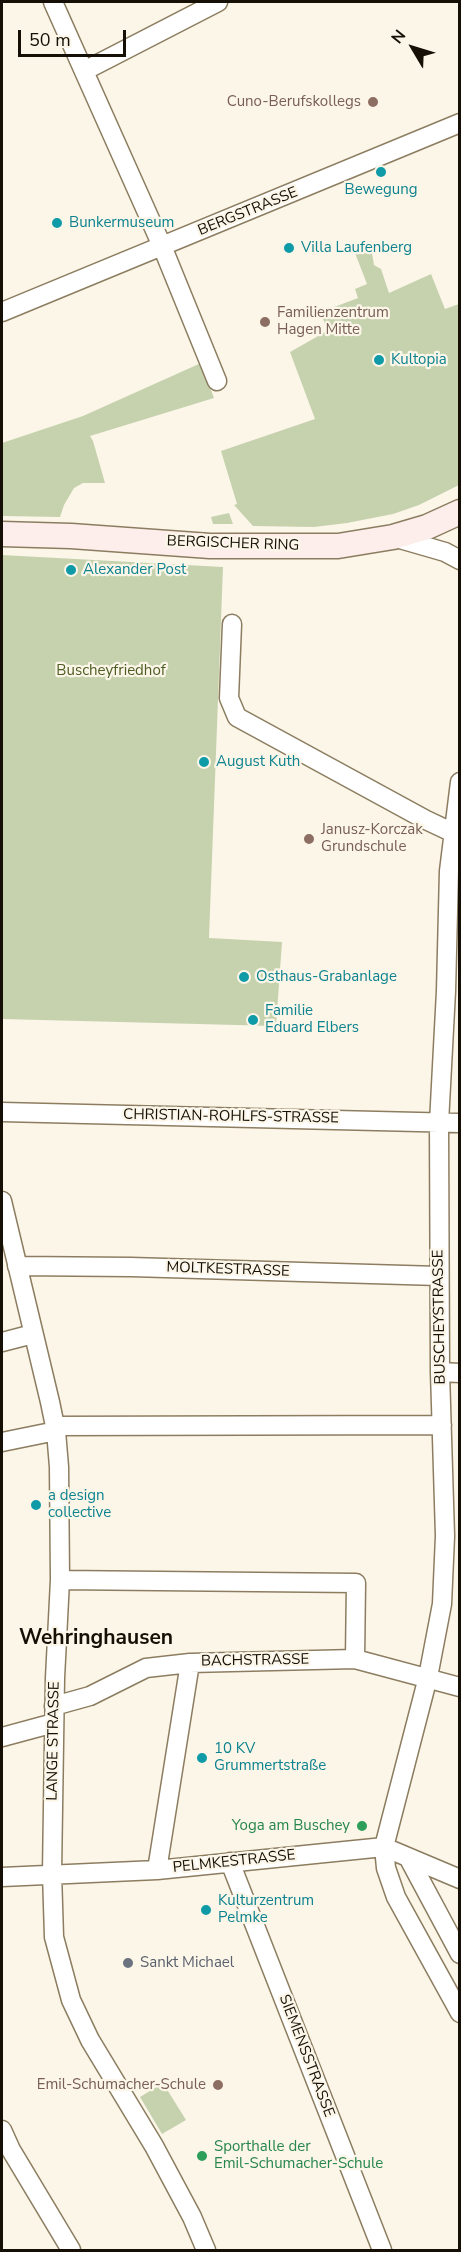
<!DOCTYPE html>
<html>
<head>
<meta charset="utf-8">
<style>
	body { margin:0 }
	#map { position:relative; width:461px; height:2252px; overflow:hidden; background:#fcf6e9; font-family:"Nunito Sans",sans-serif }
	canvas { display:block }
	.frame { position:absolute; inset:0; border:3px solid #150f05; pointer-events:none }
	.north { position:absolute; left:383px; top:18px; width:60px; height:60px; -webkit-text-stroke:4px #fcf6e9; paint-order:stroke; rotate:308deg; font-size:16px; font-weight:700; line-height:24px; text-align:center; color:#150f05 }
	.north::after { content:''; display:block; margin:auto; width:21px; height:27px; background:#150f05; clip-path:polygon(50% 0,100% 100%,50% 72%,0 100%) }
	.scale { position:absolute; left:18px; top:30px; width:108px; height:27px; box-sizing:border-box; border:3px solid #150f05; border-top:0; padding-left:8px; font-size:18px; line-height:21px; white-space:nowrap; color:#150f05; -webkit-text-stroke:4px #fcf6e9; paint-order:stroke }
</style>
</head>
<body>
<div id="map">
<canvas width="461" height="2252"></canvas>
<div class="frame"></div>
<div class="north">N</div>
<div class="scale">50 m</div>
</div>
<script>
const ctx = document.querySelector('canvas').getContext('2d');
ctx.lineJoin = 'round';
function paint(path, color) { ctx.fillStyle = color; ctx.fill(path, 'evenodd'); }
const shape = rows => new Path2D(rows.map(r => 'M' + r).join(''));
function strokePath(path, color, width, dash) { ctx.strokeStyle = color; ctx.lineWidth = width; ctx.lineCap = dash ? 'butt' : 'round'; ctx.setLineDash(dash || []); ctx.stroke(path); }
function drawText(font, color, halo, rows, align = 'center') {
  ctx.font = font + ' "Nunito Sans",sans-serif'; ctx.lineWidth = 4.5; ctx.setLineDash([]); ctx.textBaseline = 'middle'; ctx.strokeStyle = halo; ctx.fillStyle = color; for (const [text, x, y, turn = 0] of rows) {
    ctx.save(); ctx.translate(x, y); ctx.rotate((+turn || 0) * Math.PI / 180); ctx.textAlign = isNaN(turn) ? turn : align; if (halo) ctx.strokeText(text, 0, 0); ctx.fillText(text, 0, 0); ctx.restore();
  }
}
paint(shape([
	[371,247,374,265,381,269,389,293,431,274,445,309,459,304,459,485,419,505,393,514,347,523,314,527,253,526,234,505,237,504,221,451,315,419,290,352,327,331,321,312,358,298,355,289,367,284,355,253],
	[201,363,214,398,90,436,93,441,105,483,83,483,74,488,64,505,60,517,2,516,2,443,83,416],
	[229,513,233,524,213,524,211,517],
	[2,555,223,567,209,938,282,942,276,1026,2,1019],
	[163,2083,186,2120,162,2134,140,2097]
]), '#c6d2ae');
const minor = shape([
	[53,2,162,246,217,381],
	[84,71,218,2],
	[2,312,460,123],
	[393,537,445,552,460,560],
	[232,624,229,698,237,717,426,820,460,836],
	[460,782,449,871,446,991,439,1123,440,1372,445,1536,442,1604,428,1677,384,1847,386,1868,396,1897,460,2013],
	[2,1112,460,1123],
	[2,1201,50,1402,56,1431,59,1467,60,1580,55,1678,52,1873,54,1937,71,2000,90,2040,154,2146,192,2217,206,2250],
	[17,1266,131,1267,439,1276],
	[2,1342,33,1334],
	[440,1372,460,1373],
	[55,1426,442,1425],
	[2,1442,56,1431],
	[60,1580,356,1583,355,1659],
	[54,1706,90,1696,146,1668,190,1663,355,1659,460,1687],
	[2,1737,54,1723],
	[408,1857,460,1954],
	[230,1862,382,2250],
	[157,1870,190,1663],
	[2,1877,157,1870,384,1847,460,1879],
	[2,2130,11,2150,71,2250]
]);
const secondary = shape([
	[2,534,71,536,210,546,338,546,393,537,427,527,460,512]
]);
strokePath(minor, '#8c7d60', 21);
strokePath(secondary, '#8c7d60', 27);
strokePath(minor, '#fff', 18);
strokePath(secondary, '#fdeeec', 24);
for (const [x, y, r, color] of [
	[373,102,6,"#8d6e63"],
	[381,172,6,"#0f9aa8"],
	[57,223,6,"#0f9aa8"],
	[289,248,6,"#0f9aa8"],
	[265,322,6,"#8d6e63"],
	[379,360,6,"#0f9aa8"],
	[71,570,6,"#0f9aa8"],
	[204,762,6,"#0f9aa8"],
	[309,839,6,"#8d6e63"],
	[244,977,6,"#0f9aa8"],
	[253,1020,6,"#0f9aa8"],
	[36,1505,6,"#0f9aa8"],
	[202,1758,6,"#0f9aa8"],
	[362,1826,6,"#2e9e5b"],
	[206,1910,6,"#0f9aa8"],
	[128,1963,6,"#6b7280"],
	[218,2085,6,"#8d6e63"],
	[202,2156,6,"#2e9e5b"]
]) { const dot = new Path2D(); dot.arc(x, y, r, 0, 2 * Math.PI); ctx.fillStyle = color; ctx.fill(dot); strokePath(dot, '#fcf6e9', 2); }
drawText('15px', '#785e54', '#fcf6e9', [
	["Cuno-Berufskollegs",361,102],
	["Familienzentrum",277,313,"left"],
	["Hagen Mitte",277,330,"left"],
	["Janusz-Korczak",321,830,"left"],
	["Grundschule",321,847,"left"],
	["Emil-Schumacher-Schule",206,2085]
], 'right');
drawText('15px', '#0d838f', '#fcf6e9', [
	["Bewegung",381,190,"center"],
	["Bunkermuseum",69,223],
	["Villa Laufenberg",301,248],
	["Kultopia",391,360],
	["Alexander Post",83,570],
	["August Kuth",216,762],
	["Osthaus-Grabanlage",256,977],
	["Familie",265,1011],
	["Eduard Elbers",265,1028],
	["a design",48,1496],
	["collective",48,1513],
	["10 KV",214,1749],
	["Grummertstraße",214,1766],
	["Kulturzentrum",218,1901],
	["Pelmke",218,1918]
], 'left');
drawText('15px', '#150f05', '#fcf6e9', [
	["BERGSTRASSE",248,212,-22],
	["BERGISCHER RING",233,544,2],
	["CHRISTIAN-ROHLFS-STRASSE",231,1117,1],
	["MOLTKESTRASSE",228,1270,2],
	["BUSCHEYSTRASSE",440,1317,-91],
	["BACHSTRASSE",255,1661,-1],
	["LANGE STRASSE",54,1741,-89],
	["PELMKESTRASSE",234,1862,-6],
	["SIEMENSSTRASSE",306,2056,69]
]);
drawText('15px', '#4d5d23', '#fcf6e9', [
	["Buscheyfriedhof",111,671]
]);
drawText('15px', '#27864d', '#fcf6e9', [
	["Yoga am Buschey",350,1826],
	["Sporthalle der",214,2147,"left"],
	["Emil-Schumacher-Schule",214,2164,"left"]
], 'right');
drawText('15px', '#5b616d', '#fcf6e9', [
	["Sankt Michael",140,1963]
], 'left');
drawText('bold 21px', '#150f05', '#fcf6e9', [
	["Wehringhausen",96,1639]
]);
</script>
</body>
</html>
